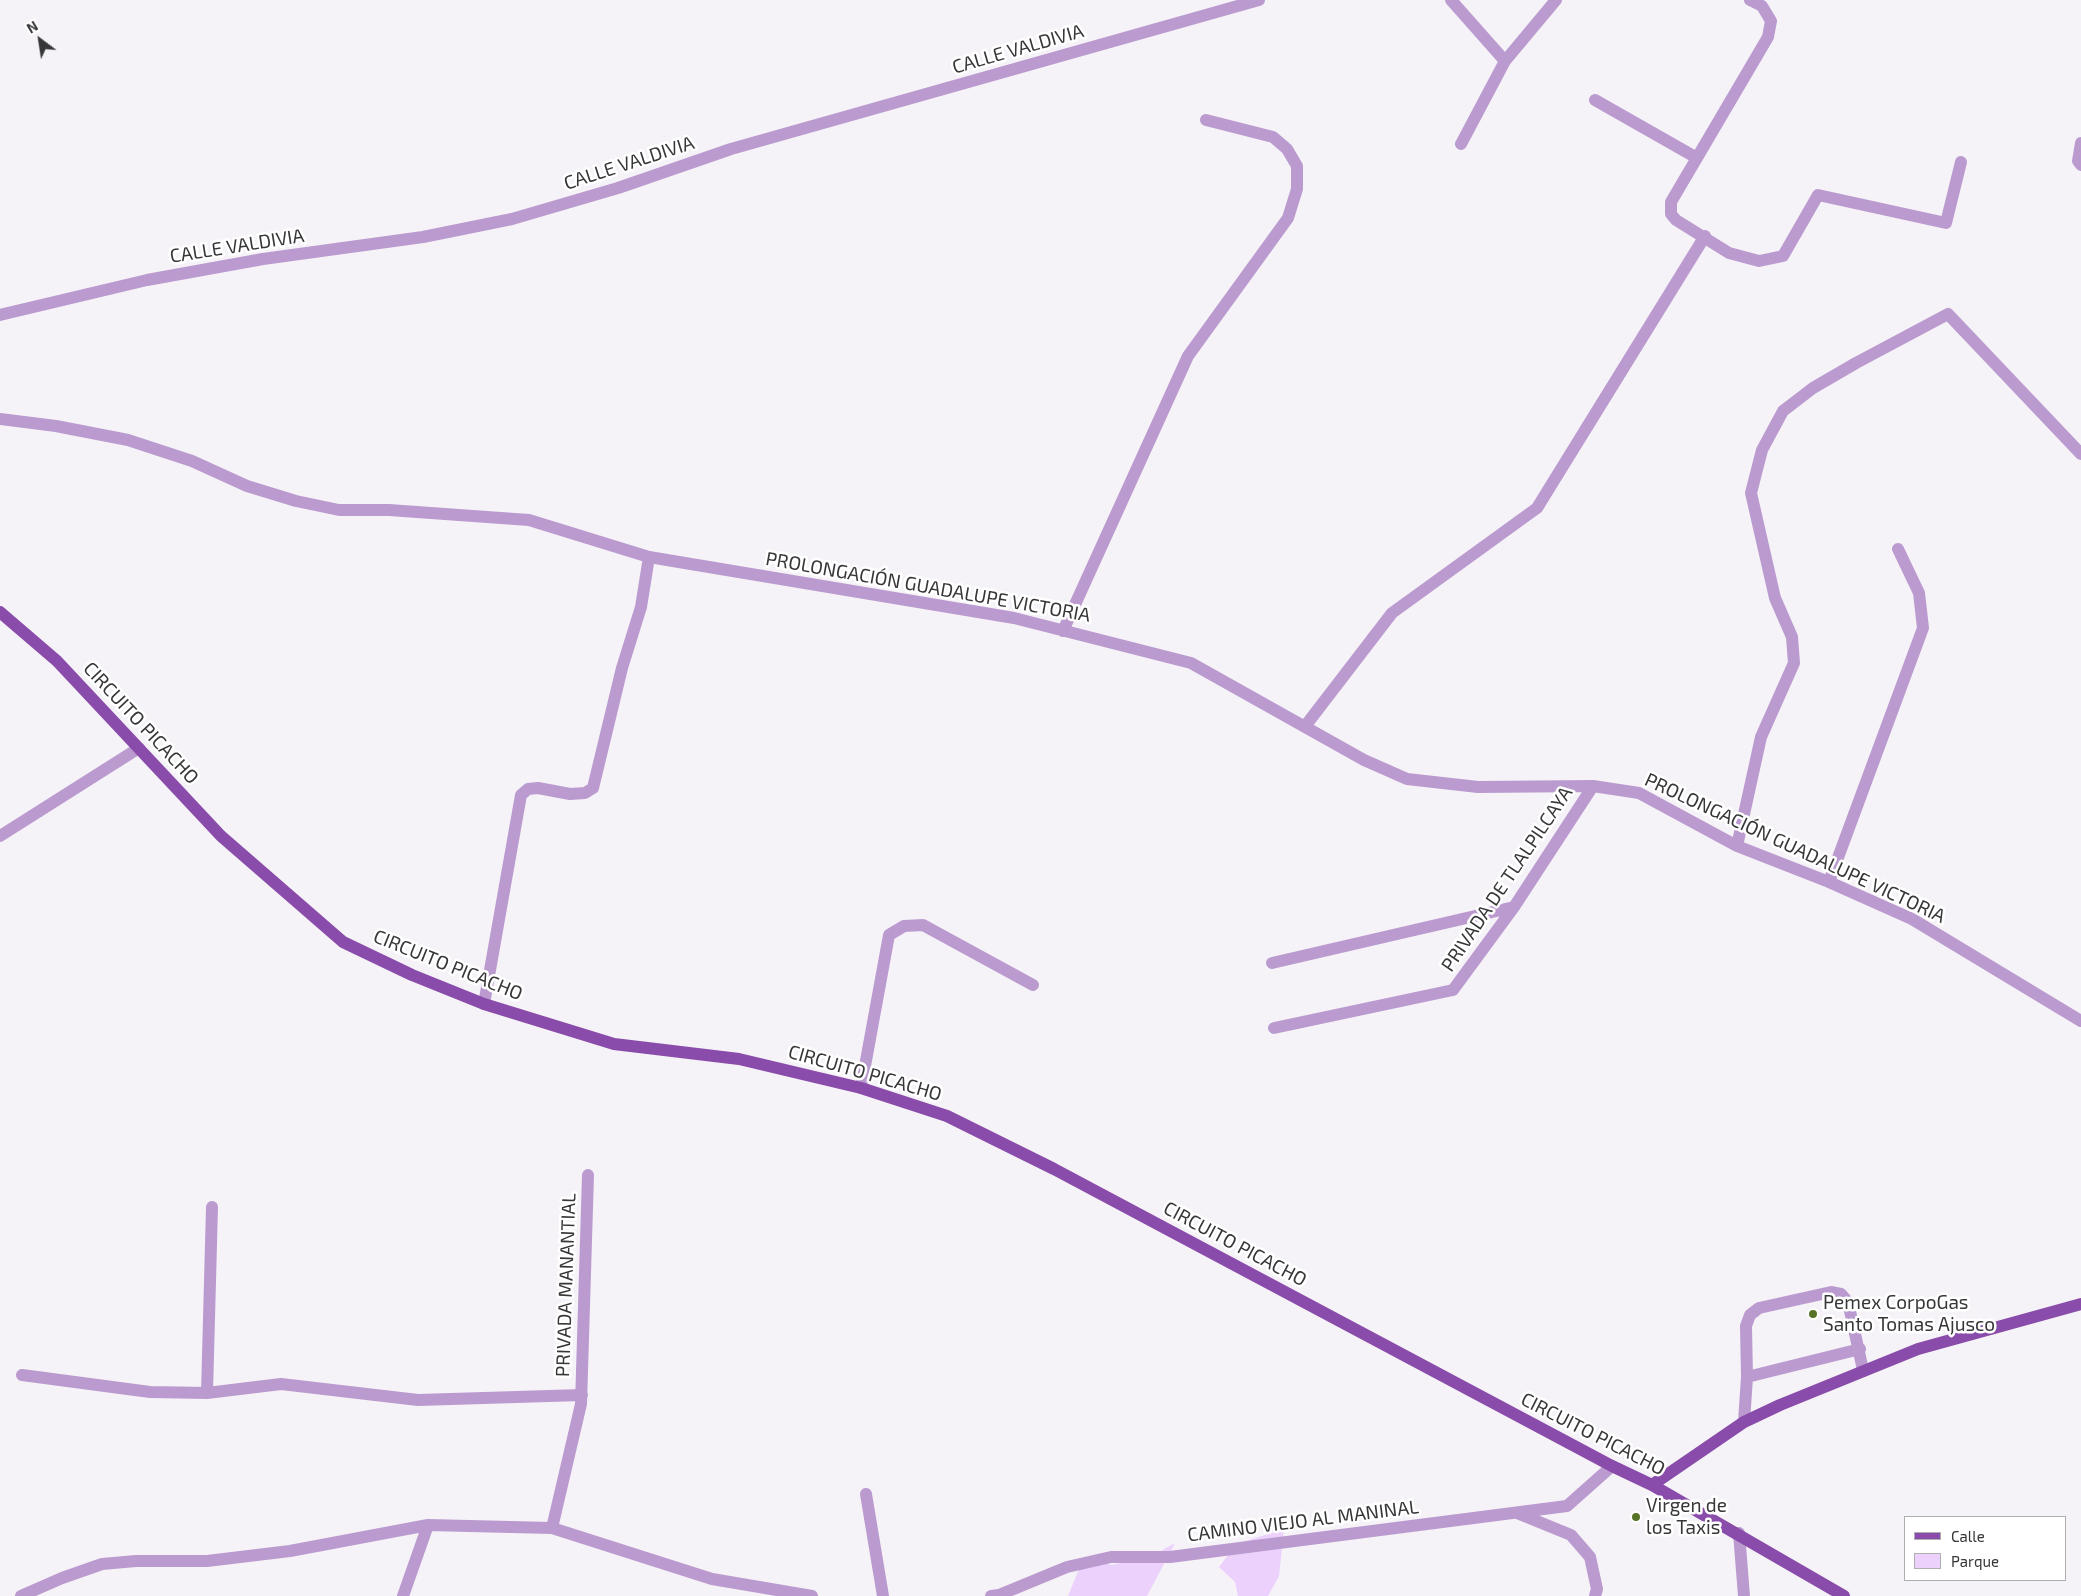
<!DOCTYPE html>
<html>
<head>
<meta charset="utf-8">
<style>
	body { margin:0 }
	#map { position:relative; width:2081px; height:1596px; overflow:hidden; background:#f6f3f8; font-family:"Exo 2",sans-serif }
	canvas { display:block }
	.legend { position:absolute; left:1904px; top:1516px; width:162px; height:65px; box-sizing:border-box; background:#fff; border:1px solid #afafaf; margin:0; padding:6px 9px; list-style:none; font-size:15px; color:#373638 }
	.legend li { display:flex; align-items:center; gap:10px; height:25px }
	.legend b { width:25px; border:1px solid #afafaf }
	.north { position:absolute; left:15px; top:15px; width:50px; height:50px; -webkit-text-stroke:4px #fff; paint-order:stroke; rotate:329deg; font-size:14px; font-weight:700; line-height:20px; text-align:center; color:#373638 }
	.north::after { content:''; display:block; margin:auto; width:18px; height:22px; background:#373638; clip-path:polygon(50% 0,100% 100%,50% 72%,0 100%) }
</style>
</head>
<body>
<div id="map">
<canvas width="2081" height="1596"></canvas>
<ul class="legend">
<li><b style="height:6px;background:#8a4caa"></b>Calle</li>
<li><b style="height:14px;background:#ebd1fb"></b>Parque</li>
</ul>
<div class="north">N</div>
</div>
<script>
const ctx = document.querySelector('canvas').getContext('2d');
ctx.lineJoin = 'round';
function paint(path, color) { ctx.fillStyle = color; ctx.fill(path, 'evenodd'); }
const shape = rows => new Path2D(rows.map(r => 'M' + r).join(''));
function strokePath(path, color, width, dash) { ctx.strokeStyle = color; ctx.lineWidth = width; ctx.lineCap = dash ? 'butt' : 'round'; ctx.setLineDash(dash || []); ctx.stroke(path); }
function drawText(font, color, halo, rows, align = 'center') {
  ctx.font = font + ' "Exo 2",sans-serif'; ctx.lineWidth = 5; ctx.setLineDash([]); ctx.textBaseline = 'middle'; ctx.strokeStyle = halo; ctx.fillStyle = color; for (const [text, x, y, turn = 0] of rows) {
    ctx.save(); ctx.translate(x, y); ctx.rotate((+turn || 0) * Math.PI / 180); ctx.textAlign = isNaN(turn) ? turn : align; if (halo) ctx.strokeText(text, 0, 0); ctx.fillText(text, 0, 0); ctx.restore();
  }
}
paint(shape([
	[1284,1529,1279,1576,1268,1596,1238,1596,1235,1582,1219,1567,1236,1544],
	[1175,1543,1147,1596,1068,1596,1079,1569,1094,1560,1112,1565,1152,1556]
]), '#ebd1fb');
strokePath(shape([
	[1451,0,1505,61],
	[1750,0,1762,6,1771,21,1768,37,1671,202,1671,214,1676,220,1729,253,1759,261,1783,256,1818,195,1946,223,1961,162],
	[1595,100,1697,158],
	[2081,143,2078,161,2081,165],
	[1461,144,1505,61,1556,0],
	[0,315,147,280,263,259,423,237,512,219,618,188,731,149,1259,0],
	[0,419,56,426,128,440,192,461,247,486,296,501,339,510,389,510,529,520,649,557,1014,618,1191,663,1364,760,1407,779,1478,787,1593,786,1639,793,1737,846,1829,882,1912,919,2081,1021],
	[1063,631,1188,356,1288,218,1297,189,1297,166,1287,149,1273,137,1206,120],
	[1306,725,1392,613,1537,508,1705,236],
	[0,836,139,748],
	[1737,846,1761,737,1794,663,1792,637,1775,598,1751,493,1762,450,1783,411,1813,388,1856,363,1948,314,2081,454],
	[1829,882,1923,628,1919,593,1898,549],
	[1272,963,1514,907],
	[484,1004,521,795,528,789,538,788,570,794,585,793,593,788,622,668,641,607,649,557],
	[1274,1028,1453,990,1514,907,1593,786],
	[861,1088,889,935,904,926,923,925,1033,985],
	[22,1375,150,1392,207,1393,281,1384,418,1400,582,1395],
	[1747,1377,1860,1349],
	[207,1393,212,1207],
	[1744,1422,1747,1377,1746,1326,1750,1315,1759,1308,1831,1292,1841,1294,1848,1302,1863,1370],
	[866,1494,883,1596],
	[1517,1513,1571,1535,1590,1557,1597,1589,1595,1596],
	[552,1528,581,1404,588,1175],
	[1739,1533,1744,1596],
	[21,1596,62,1578,102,1564,136,1561,207,1561,290,1551,428,1525,552,1528,712,1579,812,1596],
	[403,1596,428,1525],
	[991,1596,999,1595,1067,1567,1111,1557,1170,1557,1567,1506,1612,1466]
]), '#bb9bcf', 12);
strokePath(shape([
	[0,612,57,661,221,836,343,942,412,975,484,1004,614,1044,739,1059,861,1088,947,1116,1054,1169,1612,1466,1652,1485,1844,1596],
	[1652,1485,1744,1422,1780,1405,1918,1349,2081,1304]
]), '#8a4caa', 12);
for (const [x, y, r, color] of [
	[1813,1314,5,"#577327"],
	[1636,1517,5,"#577327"]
]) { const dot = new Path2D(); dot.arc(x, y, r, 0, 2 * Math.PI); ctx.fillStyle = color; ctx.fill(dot); strokePath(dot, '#fff', 2); }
drawText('19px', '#373638', '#fff', [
	["CALLE VALDIVIA",1018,49,-16],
	["CALLE VALDIVIA",629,163,-18],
	["CALLE VALDIVIA",237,246,-9],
	["PROLONGACIÓN GUADALUPE VICTORIA",928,587,10],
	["CIRCUITO PICACHO",141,723,47],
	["PROLONGACIÓN GUADALUPE VICTORIA",1795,848,25],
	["PRIVADA DE TLALPILCAYA",1507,879,-56],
	["CIRCUITO PICACHO",448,965,22],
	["CIRCUITO PICACHO",865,1073,16],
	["CIRCUITO PICACHO",1235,1244,28],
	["PRIVADA MANANTIAL",566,1285,-88],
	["CIRCUITO PICACHO",1593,1434,27],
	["CAMINO VIEJO AL MANINAL",1303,1521,-7]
]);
drawText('19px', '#373638', '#fff', [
	["Pemex CorpoGas",1823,1303],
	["Santo Tomas Ajusco",1823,1325],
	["Virgen de",1646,1506],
	["los Taxis",1646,1528]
], 'left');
</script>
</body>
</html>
